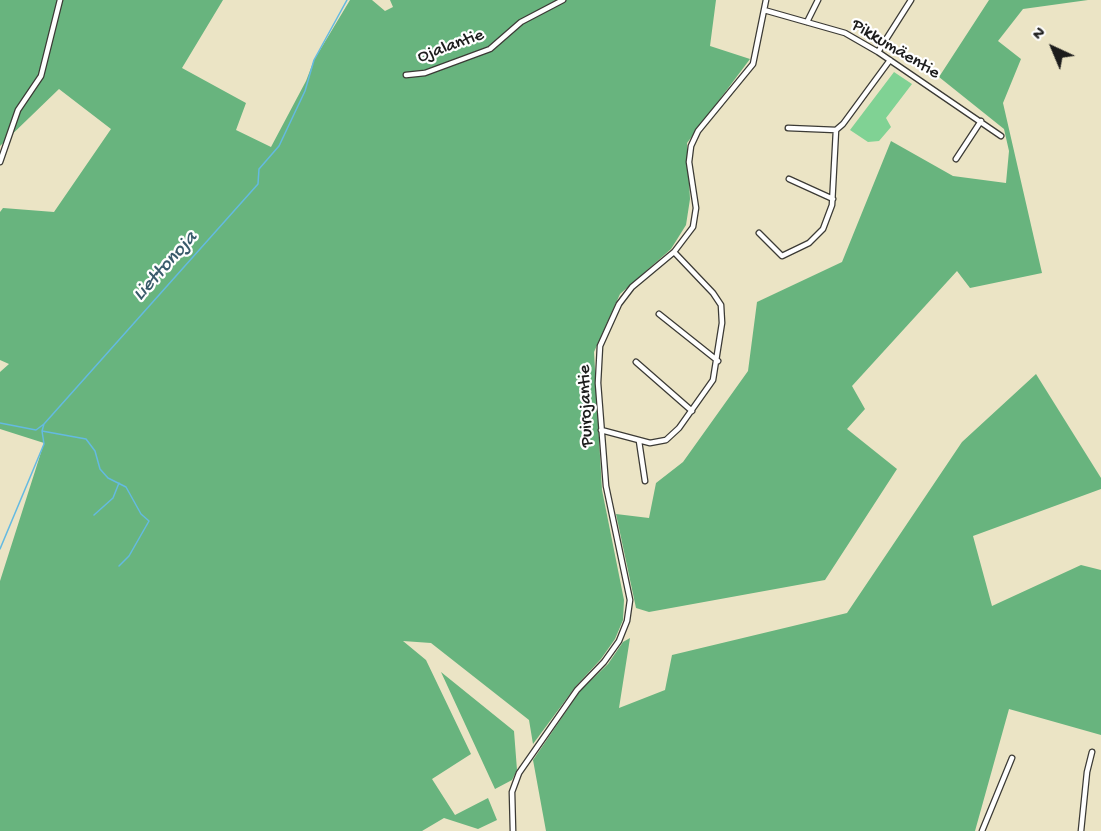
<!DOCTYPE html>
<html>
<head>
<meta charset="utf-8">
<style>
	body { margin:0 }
	#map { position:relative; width:1101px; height:831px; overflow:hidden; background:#ebe4c5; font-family:"Gochi Hand",sans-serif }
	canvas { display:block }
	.north { position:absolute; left:1023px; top:18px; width:60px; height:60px; -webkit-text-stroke:4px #fff; paint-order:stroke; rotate:316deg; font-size:16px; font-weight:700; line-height:24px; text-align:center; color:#1c1c1c }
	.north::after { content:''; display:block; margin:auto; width:21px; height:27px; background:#1c1c1c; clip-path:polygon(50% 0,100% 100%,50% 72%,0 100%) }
</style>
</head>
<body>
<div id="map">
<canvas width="1101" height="831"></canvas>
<div class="north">N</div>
</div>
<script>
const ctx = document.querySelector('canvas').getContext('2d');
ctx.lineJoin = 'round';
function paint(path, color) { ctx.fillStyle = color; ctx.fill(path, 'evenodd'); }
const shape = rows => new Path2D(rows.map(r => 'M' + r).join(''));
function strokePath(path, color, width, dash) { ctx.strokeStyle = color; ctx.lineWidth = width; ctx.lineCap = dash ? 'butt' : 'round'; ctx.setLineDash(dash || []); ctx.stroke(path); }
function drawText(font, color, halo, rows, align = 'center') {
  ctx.font = font + ' "Gochi Hand",sans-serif'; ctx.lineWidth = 4.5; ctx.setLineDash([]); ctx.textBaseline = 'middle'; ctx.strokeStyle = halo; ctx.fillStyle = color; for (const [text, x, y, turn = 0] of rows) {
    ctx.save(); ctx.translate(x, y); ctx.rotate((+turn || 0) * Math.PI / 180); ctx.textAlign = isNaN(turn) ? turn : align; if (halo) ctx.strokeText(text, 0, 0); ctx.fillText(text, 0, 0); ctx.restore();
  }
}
paint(shape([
	[894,72,912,84,886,118,891,127,879,141,868,142,850,130]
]), '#80d294');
paint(shape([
	[0,0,223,0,182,68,246,103,236,130,271,147,306,81,314,60,350,0,372,0,385,11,393,7,390,0,716,0,710,46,750,59,687,143,690,199,686,225,671,249,620,294,594,352,602,490,624,600,623,620,615,639,601,659,576,686,533,744,529,720,431,643,403,641,426,660,471,754,432,779,455,815,488,798,497,820,478,829,444,818,422,831,0,831,0,581,44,443,0,429,0,372,9,364,0,360,0,212,3,208,54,212,111,129,59,89,0,146],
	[989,0,1088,0,1023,9,998,41,1021,59,1003,103,1042,273,970,288,957,271,852,386,865,409,847,429,897,469,825,580,649,612,636,608,616,514,649,518,656,483,683,462,748,371,757,302,842,262,891,141,953,176,1006,183,1009,151,1004,129,939,77],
	[1036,374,1101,478,1101,489,973,536,992,606,1081,565,1101,570,1101,735,1009,709,975,831,546,831,533,760,580,691,608,664,623,642,630,638,619,708,665,690,672,655,847,613,962,442],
	[441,672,514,731,517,770,512,780,495,789]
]), '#68b47e');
strokePath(shape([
	[0,423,36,430,44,424],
	[42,431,86,439,95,451,100,469,108,478,126,487,141,514,149,521,129,556,119,566],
	[94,515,113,498,119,483],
	[0,549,44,444,42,431,44,424,258,184,259,169,279,146,305,91,314,60,347,0]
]), '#64bae1', 1.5);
const minor = shape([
	[764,10,845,33,878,52,1001,136],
	[807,22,818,0],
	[878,52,911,0],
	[406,75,425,73,490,49,521,22,563,0],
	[788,128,836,130],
	[956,159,981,121],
	[0,162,18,110,41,76,60,0],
	[789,179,833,199],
	[759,233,782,256,809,243,823,229,832,205,836,130,843,124,890,60],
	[659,314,718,361],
	[636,362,692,411],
	[601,430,650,443,666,440,679,428,713,380,722,323,721,305,713,293,674,252],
	[639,441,645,481],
	[513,831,512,792,519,773,577,690,604,662,619,641,627,621,630,600,606,486,598,383,600,346,619,304,632,287,674,252,693,227,696,208,689,162,691,146,698,131,753,64,766,0],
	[982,831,1012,758],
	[1081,831,1087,772,1092,752]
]);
strokePath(minor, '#3b3a35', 7);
strokePath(minor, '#fff', 4.5);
drawText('18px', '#1c1c1c', '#fff', [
	["Ojalantie",451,47,-20],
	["Pikkumäentie",895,50,31],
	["Puirojantie",587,406,-92]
]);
drawText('italic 20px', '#395b6b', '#fff', [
	["Liettonoja",166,267,-48]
]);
</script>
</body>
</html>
